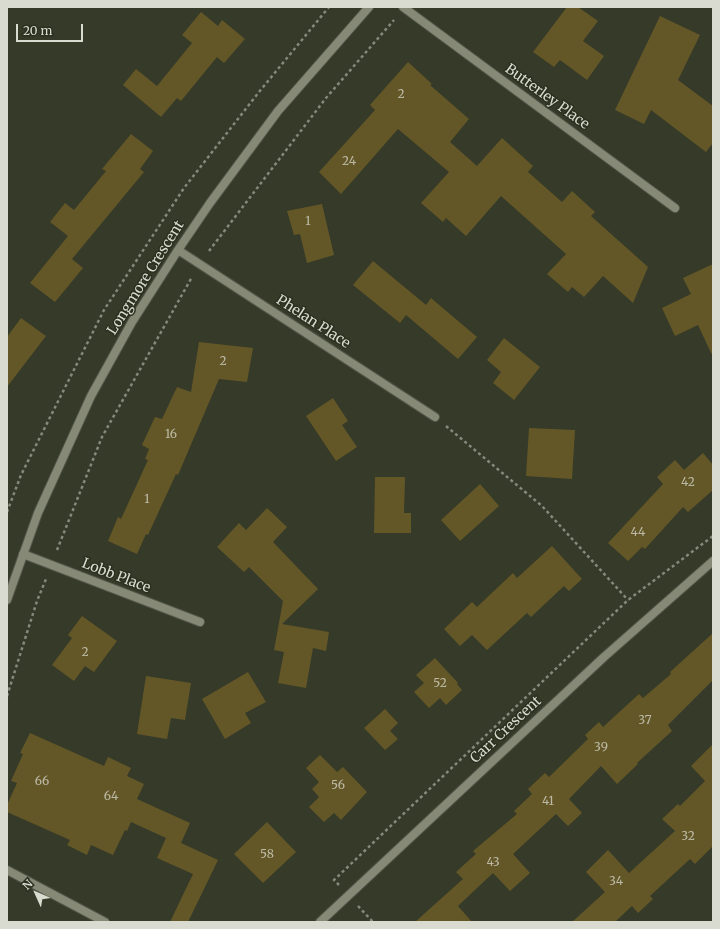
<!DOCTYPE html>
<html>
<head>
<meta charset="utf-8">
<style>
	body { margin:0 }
	#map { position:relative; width:720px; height:929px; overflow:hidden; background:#363a29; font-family:Merriweather,serif }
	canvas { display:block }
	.frame { position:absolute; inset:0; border:8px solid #d9dbd1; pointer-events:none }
	.north { position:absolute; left:16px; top:873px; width:40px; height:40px; -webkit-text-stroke:3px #2c301f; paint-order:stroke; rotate:315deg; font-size:11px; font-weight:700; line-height:16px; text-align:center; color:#d9dbd1 }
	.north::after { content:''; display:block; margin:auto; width:14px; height:18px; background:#d9dbd1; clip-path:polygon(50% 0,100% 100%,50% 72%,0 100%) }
	.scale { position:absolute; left:16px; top:24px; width:67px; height:18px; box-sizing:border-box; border:2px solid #d9dbd1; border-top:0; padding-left:5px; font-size:12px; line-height:14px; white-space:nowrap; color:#d9dbd1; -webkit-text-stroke:3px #2c301f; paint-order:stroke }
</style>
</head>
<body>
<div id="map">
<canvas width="720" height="929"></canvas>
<div class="frame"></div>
<div class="north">N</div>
<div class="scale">20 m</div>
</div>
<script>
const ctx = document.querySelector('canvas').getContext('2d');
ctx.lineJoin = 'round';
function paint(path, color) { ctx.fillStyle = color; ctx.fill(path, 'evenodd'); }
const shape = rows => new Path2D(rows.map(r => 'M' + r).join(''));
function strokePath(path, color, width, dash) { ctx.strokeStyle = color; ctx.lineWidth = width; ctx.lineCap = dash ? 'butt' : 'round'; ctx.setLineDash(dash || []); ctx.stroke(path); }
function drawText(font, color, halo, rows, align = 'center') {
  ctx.font = font + ' Merriweather,serif'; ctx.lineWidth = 3; ctx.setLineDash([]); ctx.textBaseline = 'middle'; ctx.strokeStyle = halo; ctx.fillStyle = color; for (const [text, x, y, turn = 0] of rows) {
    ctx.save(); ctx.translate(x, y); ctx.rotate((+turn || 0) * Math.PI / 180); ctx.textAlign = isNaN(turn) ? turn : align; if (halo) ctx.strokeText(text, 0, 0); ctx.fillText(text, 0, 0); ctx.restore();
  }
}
paint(shape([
	[567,7,578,7,598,21,583,41,604,56,587,80,560,60,554,67,533,52],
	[201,12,218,26,222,20,245,39,224,63,217,57,181,101,177,98,161,117,123,85,136,69,157,86,192,43,182,35],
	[660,16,700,35,678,80,713,106,713,143,706,152,651,110,644,124,615,110],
	[408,62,432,84,430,85,469,119,450,142,477,166,502,138,533,166,528,172,562,202,572,191,595,212,591,216,648,267,633,303,603,276,584,297,572,287,568,292,547,274,566,254,501,196,466,236,446,218,443,222,421,203,449,172,398,129,341,194,319,172,375,110,370,105],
	[131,134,153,151,140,169,144,172,72,259,83,268,55,302,30,283,68,236,50,222,65,203,74,210,106,171,102,169],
	[322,204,334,255,307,263,300,234,294,235,287,211],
	[373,261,426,305,431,298,477,337,458,359,406,315,400,323,353,285],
	[713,264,713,357,698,325,675,336,662,308,691,294,683,278],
	[21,318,46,336,7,387,7,337],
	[504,338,540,367,514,400,493,383,501,372,487,360],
	[199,342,253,348,247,382,219,379,178,475,176,474,148,535,146,534,137,554,108,541,118,517,121,519,148,460,145,459,149,449,142,445,155,417,162,419,177,387,191,392],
	[333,398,348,421,342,425,357,447,336,461,306,416],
	[529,428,575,430,572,479,526,476],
	[703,453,713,465,713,490,688,512,683,507,645,549,642,547,628,561,608,543,663,484,657,477,675,460,684,470],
	[375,477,405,477,404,513,411,513,411,533,374,533],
	[480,484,499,506,460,541,441,520],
	[267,508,287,527,273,542,318,589,282,624,329,632,326,651,313,648,306,688,278,683,284,652,274,650,283,601,249,567,244,572,217,547,239,523,246,530],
	[552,546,582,579,569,591,564,586,531,617,527,613,487,650,472,635,460,646,444,629,472,602,477,607,513,573,517,578],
	[82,616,117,641,94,672,85,666,74,681,52,665,72,638,68,635],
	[713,633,713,680,668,725,672,731,637,763,638,764,617,784,601,766,569,799,582,813,568,826,556,814,513,854,530,873,510,891,493,873,458,906,472,922,415,922,463,879,456,872,476,854,473,851,517,814,514,811,532,794,528,789,545,773,549,777,588,739,585,735,599,722,603,727,639,694,643,698,671,674,670,672],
	[435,658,458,683,457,684,462,690,446,705,440,698,429,708,414,692,424,683,416,675],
	[248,672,266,702,245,713,251,723,225,739,202,699],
	[146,676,191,683,185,720,171,718,167,739,137,734],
	[385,709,398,723,390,731,398,739,385,750,364,728],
	[30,733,104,766,108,757,131,768,127,776,144,784,137,799,190,823,181,843,218,860,188,922,170,922,193,874,157,858,166,838,131,822,127,831,125,830,113,855,91,845,87,855,67,845,70,840,7,812,7,805,17,783,11,781,23,754,20,753],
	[713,744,713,846,695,864,690,859,650,896,653,899,638,913,632,906,615,922,572,922,605,892,586,872,608,850,629,873,675,831,662,819,678,804,680,806,705,781,691,766],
	[320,755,337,772,343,767,367,792,341,820,334,813,324,822,309,807,319,797,312,789,319,782,306,768],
	[267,822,296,852,263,883,234,854]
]), '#635727');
const minor = shape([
	[403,7,675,208],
	[178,250,435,417],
	[23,554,200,622],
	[7,600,38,513,91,396,132,322,178,250,210,203,278,111,369,7],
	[7,870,105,922],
	[320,922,604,657,713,561]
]);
strokePath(minor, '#525547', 10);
strokePath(shape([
	[209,251,326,98,394,20],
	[446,426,542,506,628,600],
	[7,512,21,475,104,310,184,188,259,92,329,7],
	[57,550,102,437,192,277],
	[7,696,37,601,46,579],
	[339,885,334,880,628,600,713,536],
	[358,906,373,922]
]), '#86897c', 2.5, [3, 3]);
strokePath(minor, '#858976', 8);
drawText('12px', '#bcbaa6', null, [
	["2",401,95],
	["24",349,162],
	["1",308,222],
	["2",223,362],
	["16",171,435],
	["42",688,483],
	["1",147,500],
	["44",638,533],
	["2",85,653],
	["52",440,684],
	["37",645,721],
	["39",601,748],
	["66",42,782],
	["56",338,786],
	["64",111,797],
	["41",548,802],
	["32",688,837],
	["58",267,855],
	["43",493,863],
	["34",616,882]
]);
drawText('14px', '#d9dbd1', '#2c301f', [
	["Butterley Place",547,97,36],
	["Longmore Crescent",146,278,-58],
	["Phelan Place",313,322,33],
	["Lobb Place",116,576,21],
	["Carr Crescent",506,730,-43]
]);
</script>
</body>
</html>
